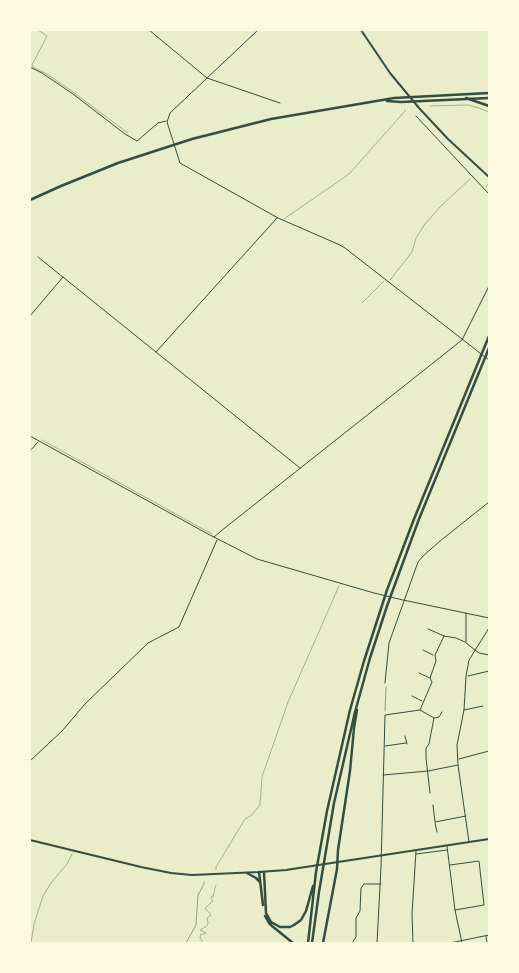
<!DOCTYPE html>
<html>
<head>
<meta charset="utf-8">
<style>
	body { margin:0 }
	#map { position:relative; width:519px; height:973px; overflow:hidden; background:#e9edc9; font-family:Roboto,sans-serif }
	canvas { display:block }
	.frame { position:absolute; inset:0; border:31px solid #fefae0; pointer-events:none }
</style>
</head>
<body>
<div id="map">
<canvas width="519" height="973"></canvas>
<div class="frame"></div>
</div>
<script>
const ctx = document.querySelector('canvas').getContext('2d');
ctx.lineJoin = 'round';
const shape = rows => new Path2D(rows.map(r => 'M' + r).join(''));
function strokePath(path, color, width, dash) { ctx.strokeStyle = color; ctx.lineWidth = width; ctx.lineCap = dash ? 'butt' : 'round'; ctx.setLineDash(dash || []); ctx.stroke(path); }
strokePath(shape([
	[38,30,47,36,32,65,33,67,45,73,69,89,128,133],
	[430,106,468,105,479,108,489,112],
	[486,187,489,183],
	[284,219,349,174,405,111,405,110],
	[390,280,412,252,416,238,425,224,441,206,470,179],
	[362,303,384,281],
	[42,440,212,534],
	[216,870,216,867,245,819,252,815,260,805,262,777,288,702,339,586],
	[31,943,34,924,43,896,51,883,67,864,72,854],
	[203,943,200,938,201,934,204,934,206,933,200,930,207,926,208,923,207,918,211,915,205,908,213,901,211,898,212,896,214,896,213,894,215,892,214,891,216,885]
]), '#a3b18a', 1);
strokePath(shape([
	[385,711,386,687],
	[186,943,196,925,198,895,204,884,204,882]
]), '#344e41', 0.5);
strokePath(shape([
	[149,30,207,78,280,103],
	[258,30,170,113,167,122,180,163,278,218,340,245,345,248,489,360],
	[30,67,42,73,73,94,125,134,137,141,158,123,166,121],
	[416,116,488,193],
	[38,257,300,468],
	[30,316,63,277],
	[156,352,277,218],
	[30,436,208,534,257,559,374,593,403,600,489,618],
	[30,451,38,442],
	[214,537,221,531,462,340,489,286],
	[466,613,466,643,479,653,489,655],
	[428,629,444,636,456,638,465,642],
	[423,650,433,655],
	[419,673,430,678],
	[468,676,489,671],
	[385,683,389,643,418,562,423,556,440,541,489,502],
	[412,696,422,701],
	[464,710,483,706],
	[434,718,439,717,442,712],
	[405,736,407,744],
	[385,746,406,743],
	[459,759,489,751],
	[30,761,62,731,85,704,148,643,179,627,217,540],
	[383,775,428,771,458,765],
	[430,793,426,758,426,748,429,744,434,718,420,710,432,682,430,678,436,661,435,655,444,636],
	[433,805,435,822,466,816],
	[435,823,437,832],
	[469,842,458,765,457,745,464,710,466,676,469,660,489,628],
	[447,846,455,910,462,943],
	[416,854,447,850],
	[450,865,479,861,484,905,455,910],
	[486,936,487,943],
	[352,943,356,937,356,918,360,911,361,888,364,884,381,884],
	[377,943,381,867,385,715,420,710],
	[413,943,412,914,416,851],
	[450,943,489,935]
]), '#344e41', 1);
strokePath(shape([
	[338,862,489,839]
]), '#344e41', 2);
strokePath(shape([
	[361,30,390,73,419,108,448,139,489,177],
	[30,840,141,867,171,873,192,875,259,872,286,870,338,862]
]), '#344e41', 2);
strokePath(shape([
	[387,101,401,102,489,98],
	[30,200,61,186,118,163,192,139,271,119,394,98,489,93]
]), '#344e41', 2.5);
strokePath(shape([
	[466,98,489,106],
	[259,872,263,905],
	[264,872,266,913,271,922,280,927,290,927,294,925,301,920,306,911,313,886],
	[247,873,256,878,260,882],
	[265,916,269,923,272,926,293,943],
	[308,943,316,872,327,811,350,710,364,661,387,590,414,519,489,336],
	[312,943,319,892,334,803,355,712,370,658,387,606,419,519,489,348],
	[323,943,337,869,338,850,350,771,354,728,357,710]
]), '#344e41', 2.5);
</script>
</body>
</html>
